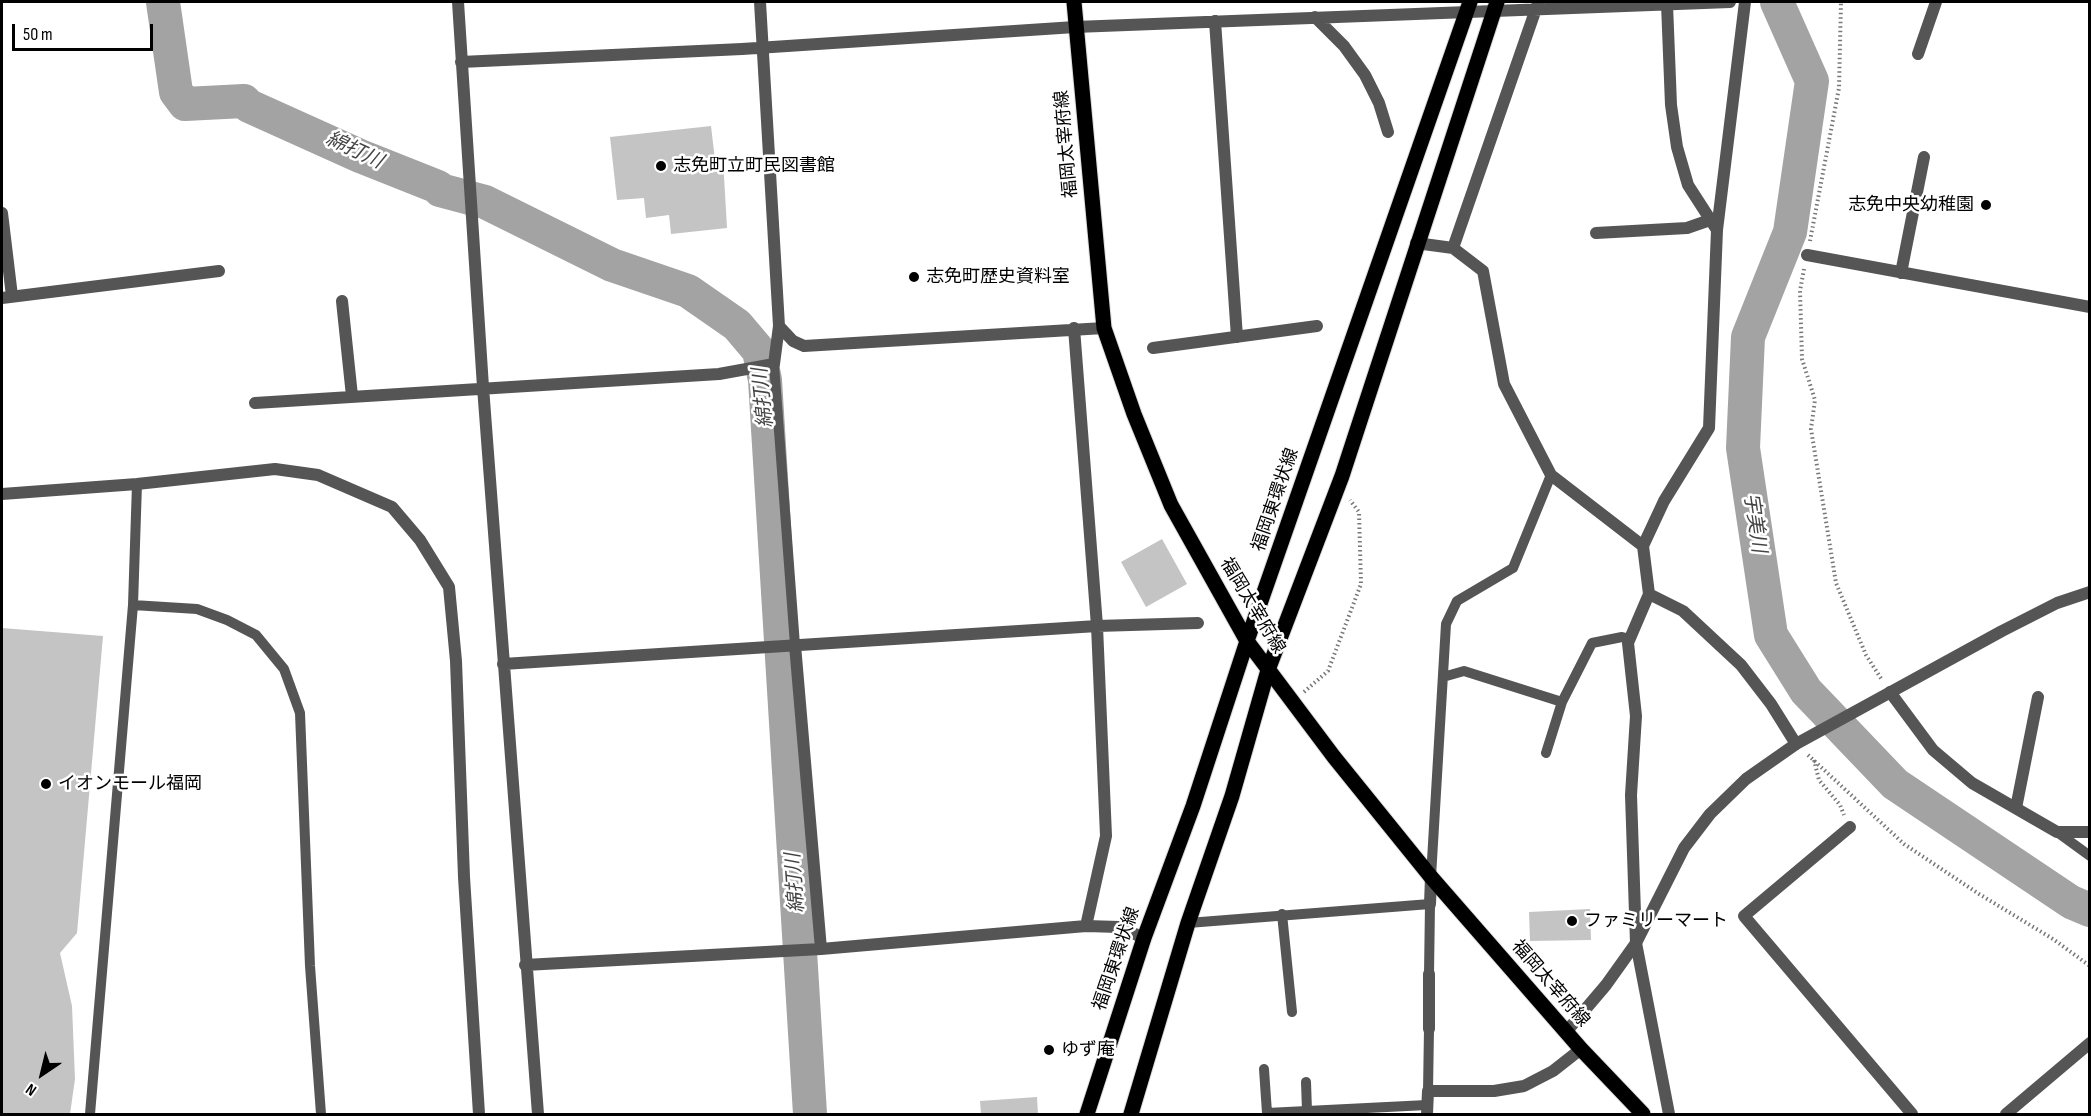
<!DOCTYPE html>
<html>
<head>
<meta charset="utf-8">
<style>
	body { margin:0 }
	#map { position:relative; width:2091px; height:1116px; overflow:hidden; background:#fff; font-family:"Sofia Sans Condensed",sans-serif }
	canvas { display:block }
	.frame { position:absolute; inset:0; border:3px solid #000; pointer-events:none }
	.north { position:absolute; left:12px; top:1044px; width:60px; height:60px; -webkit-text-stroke:4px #fff; paint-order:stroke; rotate:215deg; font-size:16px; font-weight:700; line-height:24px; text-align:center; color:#000 }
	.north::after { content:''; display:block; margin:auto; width:21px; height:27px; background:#000; clip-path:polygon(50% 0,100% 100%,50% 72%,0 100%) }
	.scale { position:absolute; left:12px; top:24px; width:141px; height:27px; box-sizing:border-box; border:3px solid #000; border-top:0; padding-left:8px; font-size:18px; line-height:21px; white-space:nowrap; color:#000; -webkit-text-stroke:4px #fff; paint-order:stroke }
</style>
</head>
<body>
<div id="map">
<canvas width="2091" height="1116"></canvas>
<div class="frame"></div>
<div class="north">N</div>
<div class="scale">50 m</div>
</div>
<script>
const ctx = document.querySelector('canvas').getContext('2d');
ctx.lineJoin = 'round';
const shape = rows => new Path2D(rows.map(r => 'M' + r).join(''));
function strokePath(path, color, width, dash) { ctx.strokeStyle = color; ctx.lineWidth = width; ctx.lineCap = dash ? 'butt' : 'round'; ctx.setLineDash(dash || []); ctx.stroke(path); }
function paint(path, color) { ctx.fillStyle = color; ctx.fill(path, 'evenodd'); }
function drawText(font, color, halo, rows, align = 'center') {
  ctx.font = font + ' "Sofia Sans Condensed","Noto Sans JP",sans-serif'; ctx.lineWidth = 5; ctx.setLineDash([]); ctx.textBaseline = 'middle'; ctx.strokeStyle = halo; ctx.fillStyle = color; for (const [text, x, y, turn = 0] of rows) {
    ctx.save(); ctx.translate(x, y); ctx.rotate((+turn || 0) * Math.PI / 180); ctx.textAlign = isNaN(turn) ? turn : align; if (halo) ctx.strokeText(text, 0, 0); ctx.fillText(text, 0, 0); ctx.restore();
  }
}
strokePath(shape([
	[163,2,176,92,185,104,244,101,249,106,360,156,438,187,440,190,485,202,612,265,688,291,737,325,759,351,765,380,810,1114],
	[1777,2,1812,81,1790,232,1748,337,1743,448,1771,635,1806,691,1895,784,2071,902,2090,910]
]), '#a3a3a3', 34);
paint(shape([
	[711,126,715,160,723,159,727,228,671,234,669,215,646,218,644,198,617,200,610,137],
	[1162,539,1187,584,1146,607,1121,562],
	[2,628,103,636,77,933,60,953,72,1006,75,1079,70,1114,2,1114],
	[1590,909,1591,940,1530,941,1529,912],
	[1037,1097,1038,1114,981,1114,980,1101]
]), '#c4c4c4');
const primary = shape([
	[1074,2,1104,328,1134,414,1171,505,1247,641,1334,757,1431,877,1581,1049,1643,1114],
	[1087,1114,1144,938,1193,806,1247,641,1470,2],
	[1131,1114,1188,923,1232,796,1268,670,1342,476,1497,2]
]);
strokePath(primary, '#dbdbdb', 17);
strokePath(shape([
	[1810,241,1839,88,1841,2],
	[1804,269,1800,291,1802,359,1815,400,1811,429,1836,583,1866,655,1882,680],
	[1304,692,1328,671,1361,584,1359,512,1350,500],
	[1808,755,1904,844,1979,894,2053,939,2090,966],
	[1814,760,1819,780,1840,805,1844,815]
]), '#777', 4, [1.5, 3]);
strokePath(shape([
	[774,364,795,645],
	[133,605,197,609,227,620,256,635,284,669,300,713,310,966,321,1114],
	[1443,677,1464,671,1562,702,1592,643,1622,637,1630,639],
	[1546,753,1562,702],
	[2057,832,2090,856],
	[1431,877,1446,624,1457,601,1513,568,1551,475],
	[1282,914,1292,1012],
	[1188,923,1430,904,1429,974],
	[1264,1069,1267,1113,1427,1105],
	[1306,1082,1307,1111],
	[1428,1091,1429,1029],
	[90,1114,133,605,137,484]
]), '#555', 10);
strokePath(shape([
	[458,2,483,387,538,1114],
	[1667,4,1671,105,1677,147,1688,185,1717,230],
	[1315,17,1344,46,1365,75,1379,103,1388,132],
	[1215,21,1237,337],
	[1918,54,1936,2],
	[461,62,742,49,1075,27,1730,2],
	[2,213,12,296],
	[1596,233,1687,228,1710,220],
	[1416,243,1453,248,1483,271,1504,384,1551,475,1643,546],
	[1453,248,1538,3],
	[1807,255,2090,307],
	[1901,273,1924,157],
	[2,298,219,271],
	[342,301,352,396],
	[779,326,793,341,804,346,1104,328],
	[1074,328,1097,626,1106,836,1086,926],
	[1153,348,1317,326],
	[255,403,719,374,774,364,779,326,760,2],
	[1649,594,1683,611,1741,665,1771,704,1796,744],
	[795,645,821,949],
	[503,664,1097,626,1198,623],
	[1890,692,1933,750,1972,783,2057,832,2090,832],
	[2016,808,2038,697],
	[1850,827,1744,916,1912,1114],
	[1430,904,1431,877],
	[525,965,821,949,1086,926,1119,927,1144,938],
	[1429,1029,1429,974],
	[1427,1114,1428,1091,1494,1091,1524,1086,1553,1071,1581,1049],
	[1669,1114,1636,943,1631,795,1636,716,1628,643,1649,594,1643,546,1664,501,1709,428,1717,230,1745,2],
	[2006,1114,2090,1043]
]), '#555', 12);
strokePath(shape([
	[2,494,137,484,275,469,318,475,392,507,420,540,449,587,456,661,464,877,479,1114],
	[1566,1032,1606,985,1636,943,1684,848,1710,814,1746,779,1796,744,2002,631,2057,603,2090,592]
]), '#555', 12);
strokePath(primary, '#000', 15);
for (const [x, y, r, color] of [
	[661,166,6,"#000"],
	[1986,205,6,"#000"],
	[914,277,6,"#000"],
	[46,784,6,"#000"],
	[1572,921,6,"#000"],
	[1049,1050,6,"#000"]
]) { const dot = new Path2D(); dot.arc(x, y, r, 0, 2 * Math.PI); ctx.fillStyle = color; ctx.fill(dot); strokePath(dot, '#fff', 2); }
drawText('18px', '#000', '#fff', [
	["福岡太宰府線",1067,144,-95],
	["福岡東環状線",1276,500,-71],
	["福岡太宰府線",1252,606,59],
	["福岡東環状線",1117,959,-71],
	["福岡太宰府線",1550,984,49]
]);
drawText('18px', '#000', '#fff', [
	["志免町立町民図書館",673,166],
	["志免中央幼稚園",1974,205,"right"],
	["志免町歴史資料室",926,277],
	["イオンモール福岡",58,784],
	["ファミリーマート",1584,921],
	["ゆず庵",1061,1050]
], 'left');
drawText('italic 20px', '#444', '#fff', [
	["綿打川",354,151,25],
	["綿打川",764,398,-96],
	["宇美川",1754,523,82],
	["綿打川",796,883,-94]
]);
</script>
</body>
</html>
